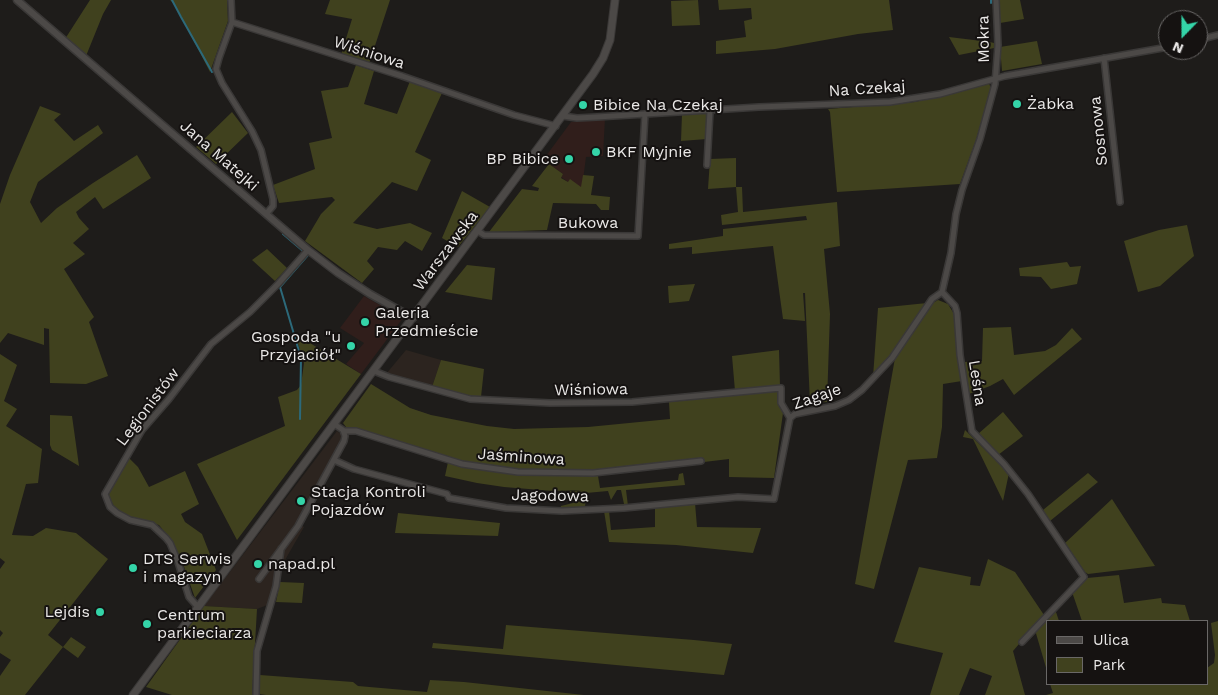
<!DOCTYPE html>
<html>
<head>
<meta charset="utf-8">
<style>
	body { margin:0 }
	#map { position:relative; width:1218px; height:695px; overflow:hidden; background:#1e1c1a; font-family:"Work Sans",sans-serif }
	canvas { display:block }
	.legend { position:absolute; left:1046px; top:620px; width:162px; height:65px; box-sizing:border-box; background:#151211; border:1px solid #6a6867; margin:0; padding:6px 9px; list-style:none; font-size:15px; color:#eae8e7 }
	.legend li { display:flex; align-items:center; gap:10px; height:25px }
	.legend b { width:25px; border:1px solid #6a6867 }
	.north { position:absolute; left:1158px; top:10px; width:50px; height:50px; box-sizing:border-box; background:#151211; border:1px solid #6a6867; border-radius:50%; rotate:202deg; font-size:14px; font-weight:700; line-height:20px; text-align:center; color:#eae8e7 }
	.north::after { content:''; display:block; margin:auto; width:18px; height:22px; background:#34d4a8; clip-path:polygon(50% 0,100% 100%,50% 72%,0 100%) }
</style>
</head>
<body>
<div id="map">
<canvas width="1218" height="695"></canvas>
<ul class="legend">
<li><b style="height:6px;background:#4c4947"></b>Ulica</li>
<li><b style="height:14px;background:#40411e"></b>Park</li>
</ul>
<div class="north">N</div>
</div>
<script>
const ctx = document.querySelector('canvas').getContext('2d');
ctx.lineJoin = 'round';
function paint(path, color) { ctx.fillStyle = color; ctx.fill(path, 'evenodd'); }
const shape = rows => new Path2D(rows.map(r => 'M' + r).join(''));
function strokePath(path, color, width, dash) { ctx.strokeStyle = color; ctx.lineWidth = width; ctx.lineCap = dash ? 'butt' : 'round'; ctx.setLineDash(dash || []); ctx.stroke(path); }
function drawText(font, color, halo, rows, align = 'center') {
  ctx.font = font + ' "Work Sans",sans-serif'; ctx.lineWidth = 4; ctx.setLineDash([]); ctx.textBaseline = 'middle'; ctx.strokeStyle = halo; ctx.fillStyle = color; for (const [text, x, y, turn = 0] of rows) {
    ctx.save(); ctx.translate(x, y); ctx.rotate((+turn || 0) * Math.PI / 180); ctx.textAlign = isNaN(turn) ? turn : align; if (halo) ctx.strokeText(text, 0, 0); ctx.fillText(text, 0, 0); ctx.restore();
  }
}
paint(shape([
	[605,118,603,156,586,157,582,188,568,182,561,177,563,174,543,160,571,122],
	[364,296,403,318,361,374,346,364,364,343,340,328]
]), '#301e1b');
paint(shape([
	[406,350,441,360,432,387,386,374],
	[337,431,341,434,340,444,296,523,304,527,281,567,277,596,270,604,257,609,204,606]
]), '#2c241f');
paint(shape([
	[90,0,111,0,103,14,86,56,65,39],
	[170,0,227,0,228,21,210,72,175,5],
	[330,0,390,0,369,64,341,55,352,19,325,14],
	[698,0,700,25,672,26,671,1],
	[718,0,889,0,893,30,858,34,775,49,716,54,716,41,746,37,744,21,752,19,751,8,719,10],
	[998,0,1020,0,1024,19,1000,23],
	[949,37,990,42,994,43,994,48,959,55],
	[1037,41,1042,64,1002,71,1000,47],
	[356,65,374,71,364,104,397,114,410,81,442,93,415,152,431,160,417,191,392,182,353,223,377,229,410,223,432,233,422,251,405,241,397,250,378,247,367,261,374,269,362,283,305,241,321,214,335,200,332,197,279,203,273,185,315,169,309,143,332,138,321,91,348,87],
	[989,83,991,89,976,140,960,184,837,192,830,112,828,109,915,102],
	[40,106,61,114,54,120,74,141,98,125,103,133,38,182,30,202,41,223,57,208,93,183,137,155,151,178,105,208,103,209,95,197,76,212,79,218,89,229,73,243,85,254,64,269,94,317,89,322,108,376,86,384,50,383,49,329,44,328,44,345,8,333,0,343,0,204,10,175],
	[232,112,248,133,216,164,196,147],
	[707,113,707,139,681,141,682,114],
	[736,158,736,187,742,187,743,212,837,202,840,246,824,249,830,314,827,402,810,403,805,293,803,293,805,321,783,319,773,246,692,254,692,247,669,249,669,244,723,236,723,229,807,220,806,216,722,225,721,215,738,212,736,187,708,189,710,159],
	[549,164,563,174,561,178,568,182,570,179,581,187,583,175,594,176,591,195,610,197,609,210,601,210,596,204,553,203,547,230,489,232,522,189,538,191,539,188,532,186],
	[462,191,490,207,458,247,442,238],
	[1187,225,1194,256,1160,286,1138,292,1124,241,1159,230],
	[267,249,287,268,275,281,252,260],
	[1067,262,1070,267,1081,266,1077,284,1051,289,1041,277,1020,276,1019,268],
	[467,265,495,268,492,300,445,292],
	[695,284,689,301,669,303,668,286],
	[938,300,948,304,954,314,962,381,943,384,942,427,937,458,908,460,874,589,855,584,895,358,931,304],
	[927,303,891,355,873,377,878,308],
	[1011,327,1014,355,1045,351,1056,345,1072,328,1082,339,1014,395,1003,379,990,386,969,394,964,362,982,361,983,328],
	[295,334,361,374,237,540,197,464,285,426,278,397,297,390,301,385,304,363],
	[779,350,780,386,735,391,732,356],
	[0,354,17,365,4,401,17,409,6,426,42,449,38,483,26,484,12,535,33,536,46,528,76,533,108,559,48,635,63,647,71,637,86,647,78,658,63,647,25,695,0,695,0,676,11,660,0,653,0,637,3,633,0,630,0,569,5,562,0,558],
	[441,360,484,369,481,397,464,395,432,387],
	[371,384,410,408,431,415,487,426,514,429,588,427,670,419,669,402,777,391,780,395,780,406,783,413,774,478,729,477,729,459,704,462,702,459,591,472,544,472,475,465,346,427,343,423],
	[1003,412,1023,436,998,455,978,434],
	[50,415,72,416,79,466,52,450,50,445],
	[965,430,1009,473,1003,501,973,439,963,437],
	[128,457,138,467,149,487,185,471,199,504,181,514,185,522,202,534,216,570,195,598,182,561,170,539,159,525,126,516,117,511,109,498,109,491],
	[448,462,473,468,505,473,533,475,593,475,598,476,600,488,678,480,679,474,683,473,685,485,626,490,628,506,604,508,604,506,624,504,621,490,617,490,611,500,608,491,586,493,585,508,560,509,561,506,581,501,580,493,577,494,577,499,567,500,566,495,563,495,563,492,583,490,553,491,504,487,477,483,445,476],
	[1088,473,1098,482,1050,521,1043,510],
	[1112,499,1155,566,1088,574,1085,572,1065,543],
	[695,503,697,527,761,528,753,553,676,545,609,542,604,511,609,511,611,530,655,527,655,507],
	[398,513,500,523,498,536,395,533],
	[988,559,1015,572,1044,615,1013,651,1025,695,985,695,992,676,970,668,959,695,930,695,943,653,894,642,919,567,971,577,970,585,980,586],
	[1119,575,1124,603,1161,598,1162,603,1185,605,1190,621,1082,621,1072,592,1087,578],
	[280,582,304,583,302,603,276,602],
	[204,606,257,609,252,695,172,695,146,687],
	[1055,609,1059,621,1047,621,1047,671,1035,630],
	[1218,621,1218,695,1046,695,1053,693,1050,684,1207,684,1207,668,1214,663,1215,655,1211,623],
	[506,625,694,640,732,644,724,675,432,648,433,643,503,649],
	[260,675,353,682,358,686,427,692,430,680,464,682,584,695,266,695,259,694]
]), '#40411e');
strokePath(shape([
	[172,0,181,17,212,72],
	[991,0,991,3],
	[283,234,303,251],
	[300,419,301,358,280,287,308,255]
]), '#2c697a', 2);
const minor = shape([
	[231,0,232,22,219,58,216,69,222,83,252,131,261,150,273,199,273,206,266,214],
	[232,22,402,76,514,115,556,126],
	[1198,40,1218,35],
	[1104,58,1120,202],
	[563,116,577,118,597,117,759,107,890,102,940,94,1005,76,1168,47],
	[707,165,710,111],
	[478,231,484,235,638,236,645,114],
	[942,292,955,306,957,313,960,355,972,431,1004,464,1028,494,1084,577,1022,642],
	[942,292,951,253,956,214,962,190,980,139,995,84,998,45,996,0],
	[374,371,389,377,470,399,550,403,632,402,781,388,781,403,790,418],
	[344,431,356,431,462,464,518,472,593,473,701,461],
	[334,460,354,469,447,494,449,498,506,508,562,511,624,508,738,497,774,499,790,418,795,414,835,406,849,400,862,390,892,358,932,299,942,292],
	[259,579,298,526,344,441,345,436,343,430,334,424],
	[198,607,189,597,178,562,170,543,166,538,152,525,130,520,117,513,110,507,105,494,142,430,169,399,211,344,250,312,278,284,308,250],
	[256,695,257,651,276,586,281,549]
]);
const tertiary = shape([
	[17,0,308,250,338,273,370,294,413,318]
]);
const secondary = shape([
	[133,695,593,74,603,58,610,40,615,0]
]);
strokePath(minor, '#3a3837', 8);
strokePath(tertiary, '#3a3837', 9);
strokePath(secondary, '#3a3837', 9);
strokePath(minor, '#4c4947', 5);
strokePath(tertiary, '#4c4947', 6);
strokePath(secondary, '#4c4947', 7);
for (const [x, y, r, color] of [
	[1017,104,5,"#34d4a8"],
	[583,105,5,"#34d4a8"],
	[596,152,5,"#34d4a8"],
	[569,159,5,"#34d4a8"],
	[365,322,5,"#34d4a8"],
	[351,346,5,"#34d4a8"],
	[301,501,5,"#34d4a8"],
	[258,564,5,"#34d4a8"],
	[133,568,5,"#34d4a8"],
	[100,612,5,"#34d4a8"],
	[147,624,5,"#34d4a8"]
]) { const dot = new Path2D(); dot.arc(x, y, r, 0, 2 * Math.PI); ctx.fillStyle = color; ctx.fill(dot); strokePath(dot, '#151211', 2); }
drawText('16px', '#eae8e7', '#151211', [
	["Mokra",984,39,-91],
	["Wiśniowa",369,53,18],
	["Na Czekaj",867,89,-4],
	["Sosnowa",1099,131,-96],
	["Jana Matejki",219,156,41],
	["Bukowa",588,223],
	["Warszawska",446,251,-53],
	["Leśna",977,383,81],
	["Wiśniowa",591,390,-1],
	["Zagaje",817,397,-19],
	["Legionistów",148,407,-53],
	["Jaśminowa",521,457,4],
	["Jagodowa",550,496,1]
]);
drawText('16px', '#eae8e7', '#151211', [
	["Żabka",1027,104],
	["Bibice Na Czekaj",593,105],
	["BKF Myjnie",606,152],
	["BP Bibice",559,159,"right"],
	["Galeria",375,313],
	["Przedmieście",375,331],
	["Gospoda \"u",341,337,"right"],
	["Przyjaciół\"",341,355,"right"],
	["Stacja Kontroli",311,492],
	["Pojazdów",311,510],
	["DTS Serwis",143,559],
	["i magazyn",143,577],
	["napad.pl",268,564],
	["Lejdis",90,612,"right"],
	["Centrum",157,615],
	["parkieciarza",157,633]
], 'left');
</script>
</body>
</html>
